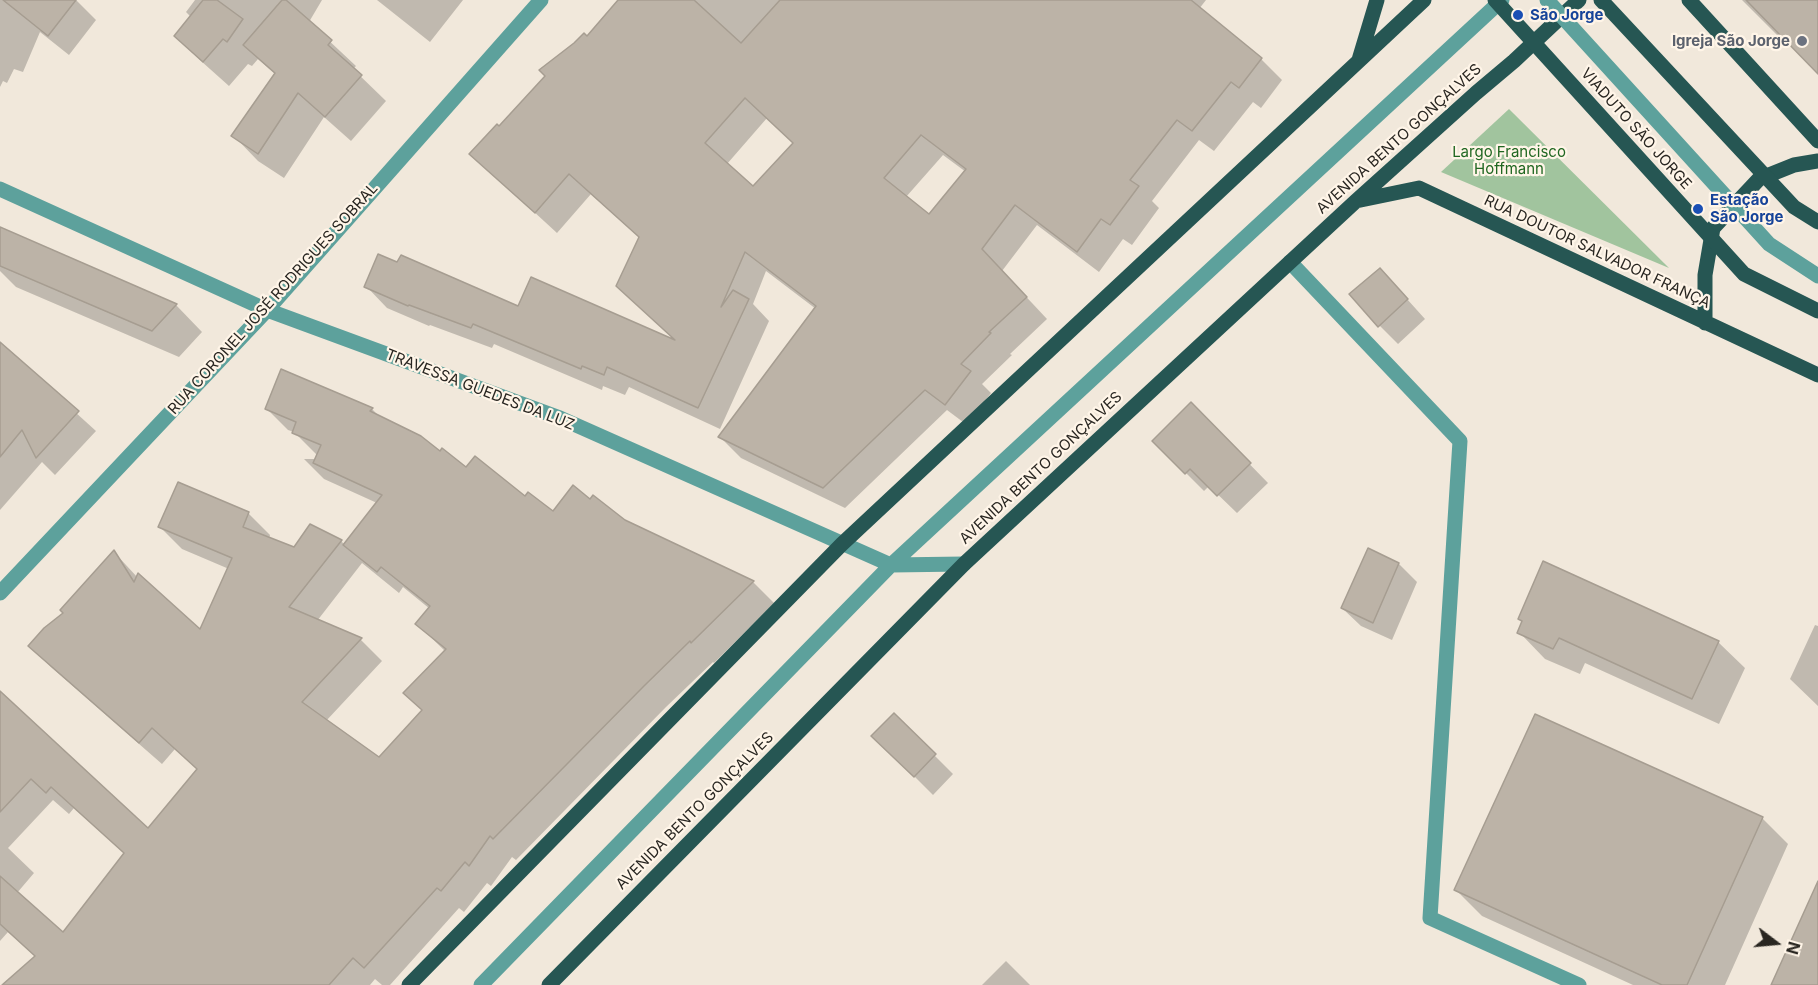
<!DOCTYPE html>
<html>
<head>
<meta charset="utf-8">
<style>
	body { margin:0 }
	#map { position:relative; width:1818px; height:985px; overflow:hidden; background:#f1e8db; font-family:Inter,sans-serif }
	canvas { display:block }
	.north { position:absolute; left:1746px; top:913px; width:60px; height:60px; -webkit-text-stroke:4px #fff5e8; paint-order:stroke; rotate:106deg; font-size:16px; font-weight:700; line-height:24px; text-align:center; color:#292621 }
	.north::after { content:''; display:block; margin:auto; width:21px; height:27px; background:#292621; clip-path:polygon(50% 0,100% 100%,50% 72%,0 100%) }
</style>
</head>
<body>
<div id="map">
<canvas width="1818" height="985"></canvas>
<div class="north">N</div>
</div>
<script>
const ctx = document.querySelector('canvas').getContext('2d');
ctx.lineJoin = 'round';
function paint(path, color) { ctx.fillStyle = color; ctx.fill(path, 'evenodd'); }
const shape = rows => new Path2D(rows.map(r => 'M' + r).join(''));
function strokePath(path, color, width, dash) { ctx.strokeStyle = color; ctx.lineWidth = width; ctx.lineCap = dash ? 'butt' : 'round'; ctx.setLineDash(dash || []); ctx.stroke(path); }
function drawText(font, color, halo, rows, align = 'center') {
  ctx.font = font + ' Inter,sans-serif'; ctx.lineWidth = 4.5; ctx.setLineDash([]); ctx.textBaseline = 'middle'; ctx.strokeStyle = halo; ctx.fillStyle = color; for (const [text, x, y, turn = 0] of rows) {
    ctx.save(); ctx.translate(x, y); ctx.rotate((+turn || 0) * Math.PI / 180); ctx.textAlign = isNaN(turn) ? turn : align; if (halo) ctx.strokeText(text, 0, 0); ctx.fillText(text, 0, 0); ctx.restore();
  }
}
paint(shape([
	[1509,109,1669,268,1441,172]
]), '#a1c49e');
paint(shape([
	[0,0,76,0,96,20,69,55,40,32,23,72,14,69,7,83,3,81,0,87],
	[195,0,322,0,309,22,356,66,353,69,386,101,351,141,324,117,284,178,258,161,233,135,276,75,258,59,252,66,248,64,229,86,201,61,176,36,191,17,186,12],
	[377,0,463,0,430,42],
	[620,0,1206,0,1199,9,1261,59,1282,80,1261,108,1253,102,1214,151,1199,140,1152,201,1159,208,1132,245,1123,239,1099,272,1037,225,1002,271,1047,319,1010,354,1012,355,982,384,991,393,967,425,947,410,845,508,741,458,720,437,816,309,766,271,753,304,769,321,720,429,629,387,625,395,603,386,602,390,494,344,492,348,430,325,429,326,387,308,366,286,518,308,677,342,618,286,640,238,591,194,557,233,471,154,499,128,587,38],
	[767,118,794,144,753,188,727,164],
	[943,155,966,172,929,216,906,197],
	[1742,0,1818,0,1818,72,1781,34,1778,36],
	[2,229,176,305,202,332,179,357,16,287,0,271,0,234],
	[1398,289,1425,319,1398,344,1379,325],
	[0,344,96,431,55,475,42,462,0,510],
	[282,370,372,409,381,418,466,469,553,513,590,501,624,521,753,582,774,603,714,663,713,662,666,707,516,860,512,857,491,886,487,883,464,912,459,908,390,985,382,985,375,979,370,985,5,985,36,957,8,932,0,941,0,693,148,830,198,770,175,749,162,764,52,668,30,646,65,613,114,552,138,578,201,632,229,569,182,549,160,527,248,513,270,535,269,539,294,548,341,541,345,545,377,503,324,479,304,459,317,459,318,456,294,432,288,430,266,408],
	[362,563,399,593,403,587,430,609,417,624,445,651,405,693,423,711,379,759,326,721,382,661,361,640,317,621],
	[53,800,69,814,74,808,125,854,63,934,17,893,34,873,8,848],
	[1191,404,1268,483,1237,513,1209,486,1204,491,1154,441],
	[1399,564,1417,582,1392,640,1361,626,1342,608],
	[1519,619,1718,642,1745,668,1719,724,1585,663,1580,674,1545,659,1519,632,1523,623],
	[1815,625,1818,626,1818,706,1790,679],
	[894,715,953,774,933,795,874,736],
	[1762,818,1788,844,1725,985,1633,985,1482,916,1456,890],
	[1006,961,1030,985,982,985]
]), '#0003');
const building = shape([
	[3,0,76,0,48,36,3,0],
	[203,0,217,0,243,19,227,42,223,39,203,62,174,36,203,0],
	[282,0,286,0,332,40,328,45,362,75,325,117,298,93,258,154,231,136,275,73,243,45,282,0],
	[618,0,694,0,741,43,780,0,1191,0,1262,58,1239,88,1231,82,1192,131,1177,120,1130,180,1139,186,1110,225,1101,219,1077,252,1015,205,982,249,1027,297,989,332,991,333,961,364,971,371,945,405,925,390,823,488,718,437,816,306,745,252,721,307,733,290,749,299,698,408,607,367,604,375,582,366,581,369,473,324,471,328,409,305,408,306,364,287,378,254,397,262,401,255,518,306,531,277,675,340,616,286,639,237,569,174,535,213,469,154,497,124,499,126,545,76,539,70,574,43,584,33,587,36,618,0],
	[745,98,793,143,753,186,705,143,745,98],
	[921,135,966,169,929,214,884,178,921,135],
	[1746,0,1818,0,1818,74,1746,0],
	[0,227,177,304,152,331,0,266,0,227],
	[1380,268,1408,299,1378,327,1349,294,1380,268],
	[0,342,79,411,36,458,22,430,0,457,0,342],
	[281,369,373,408,370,411,421,436,440,451,442,448,466,467,475,456,525,496,528,492,553,511,573,485,590,499,593,495,625,520,754,581,691,643,690,641,644,686,493,839,490,836,469,866,465,862,441,891,437,888,364,968,353,958,329,985,2,985,35,956,0,924,0,876,63,932,124,853,51,787,46,793,31,779,0,812,0,691,148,828,197,769,152,728,139,743,28,646,44,628,63,613,60,610,114,550,134,582,138,573,200,629,232,558,158,527,178,482,249,512,243,527,294,547,310,524,342,540,289,607,362,638,302,702,379,757,422,710,403,693,446,649,415,624,430,606,381,567,377,572,343,545,382,495,313,463,321,445,292,433,296,422,265,409,281,369],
	[1191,402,1251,463,1217,496,1190,469,1185,474,1152,441,1191,402],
	[1368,548,1399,563,1373,623,1341,608,1368,548],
	[1543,561,1719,641,1692,699,1559,638,1553,649,1517,633,1522,621,1518,619,1543,561],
	[894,713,936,754,914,777,871,736,894,713],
	[1535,714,1763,817,1687,985,1662,985,1454,890,1535,714],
	[1818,881,1818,985,1771,985,1818,881]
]);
paint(building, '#bcb3a7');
strokePath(building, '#a69d91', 1.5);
strokePath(shape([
	[0,189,267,310,560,418,891,565,964,564],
	[1290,262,1460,441,1430,918,1579,985],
	[0,593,267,310,541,0],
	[481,985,891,565,1502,0]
]), '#5da19c', 15);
strokePath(shape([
	[1689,0,1818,141],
	[1359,60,1377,0],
	[1356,201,1419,188,1818,375],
	[1705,323,1705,275,1713,228,1759,179,1794,165,1818,161],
	[409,985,842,544,1424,0],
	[549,985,964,564,1356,201,1476,93,1514,61,1579,0]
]), '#265653', 15);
strokePath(shape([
	[1547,0,1769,244,1818,276]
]), '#5da19c', 15);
strokePath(shape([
	[1495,0,1744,274,1818,311],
	[1601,0,1794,207,1818,222]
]), '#265653', 15);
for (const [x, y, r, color] of [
	[1518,15,6,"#1a4fb4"],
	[1802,41,6,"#6b7280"],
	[1698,209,6,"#1a4fb4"]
]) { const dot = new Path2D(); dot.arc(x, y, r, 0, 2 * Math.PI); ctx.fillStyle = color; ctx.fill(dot); strokePath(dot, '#fff5e8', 2); }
drawText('bold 15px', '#164399', '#fff5e8', [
	["São Jorge",1530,15],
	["Estação",1710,200],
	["São Jorge",1710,217]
], 'left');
drawText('bold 15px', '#5b616d', '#fff5e8', [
	["Igreja São Jorge",1790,41]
], 'right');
drawText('15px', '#292621', '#fff5e8', [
	["VIADUTO SÃO JORGE",1636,129,48],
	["AVENIDA BENTO GONÇALVES",1399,139,-42],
	["RUA DOUTOR SALVADOR FRANÇA",1597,252,25],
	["RUA CORONEL JOSÉ RODRIGUES SOBRAL",273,299,-48],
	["TRAVESSA GUEDES DA LUZ",480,390,21],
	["AVENIDA BENTO GONÇALVES",1041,468,-43],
	["AVENIDA BENTO GONÇALVES",695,811,-45]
]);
drawText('15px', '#206721', '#fff5e8', [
	["Largo Francisco",1509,152],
	["Hoffmann",1509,169]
]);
</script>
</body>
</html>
